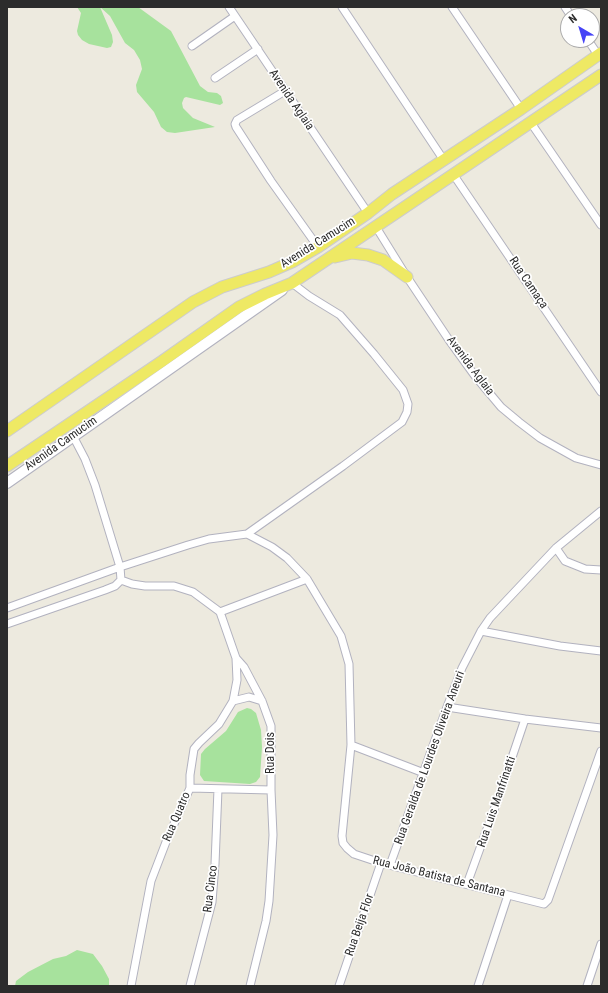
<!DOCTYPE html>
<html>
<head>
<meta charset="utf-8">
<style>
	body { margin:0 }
	#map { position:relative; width:608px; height:993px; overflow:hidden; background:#edeadf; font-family:"Roboto Condensed",sans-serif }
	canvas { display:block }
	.frame { position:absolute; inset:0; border:8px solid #2c2c2c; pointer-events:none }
	.north { position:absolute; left:560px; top:8px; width:40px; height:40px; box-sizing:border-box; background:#fff; border:1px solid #ababab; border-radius:50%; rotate:322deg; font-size:11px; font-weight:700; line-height:16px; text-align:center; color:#2c2c2c }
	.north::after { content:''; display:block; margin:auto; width:14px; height:18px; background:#4644f6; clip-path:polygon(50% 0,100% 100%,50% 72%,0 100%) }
</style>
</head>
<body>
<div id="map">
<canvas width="608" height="993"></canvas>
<div class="frame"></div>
<div class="north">N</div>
</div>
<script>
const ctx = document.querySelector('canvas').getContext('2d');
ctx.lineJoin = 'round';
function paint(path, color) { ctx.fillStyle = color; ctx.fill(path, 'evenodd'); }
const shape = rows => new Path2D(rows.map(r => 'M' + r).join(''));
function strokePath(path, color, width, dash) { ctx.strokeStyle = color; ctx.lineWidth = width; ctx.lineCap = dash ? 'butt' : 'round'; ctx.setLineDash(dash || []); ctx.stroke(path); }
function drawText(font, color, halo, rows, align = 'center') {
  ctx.font = font + ' "Roboto Condensed",sans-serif'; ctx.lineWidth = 3.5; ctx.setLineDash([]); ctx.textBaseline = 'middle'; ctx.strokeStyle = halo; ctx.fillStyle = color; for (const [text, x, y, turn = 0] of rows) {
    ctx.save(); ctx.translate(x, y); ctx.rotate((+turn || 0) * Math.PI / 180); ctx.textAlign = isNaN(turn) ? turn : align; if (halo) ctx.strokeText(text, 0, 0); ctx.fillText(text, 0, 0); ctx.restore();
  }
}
paint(shape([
	[77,7,100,7,112,35,113,42,111,47,107,48,89,44,82,40,78,35,77,31,81,13],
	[100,7,138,7,171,31,200,86,208,92,217,93,221,96,223,103,220,105,186,97,184,98,182,103,183,108,193,118,215,127,175,133,167,132,161,127,154,112,137,92,136,85,142,69,140,60,134,50,125,43,110,16],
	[247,708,251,709,256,713,261,730,262,747,260,777,256,782,250,784,204,781,200,775,201,754,205,749,226,731,238,712],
	[77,950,93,954,102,966,109,979,109,986,15,986,16,981,28,972,53,959,66,956]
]), '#a7e29d');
const street = shape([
	[229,7,368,213],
	[342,7,443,159],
	[452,7,521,109],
	[565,7,571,16],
	[588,40,598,55],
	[192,46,235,16],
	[215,78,258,49],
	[285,91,237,120,235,124,236,127,271,181,318,247],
	[531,123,601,225],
	[453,174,601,392],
	[376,227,407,277,449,340,475,376,501,407,519,422,540,438,576,458,601,465],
	[73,436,85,459,95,485,120,567,121,580],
	[247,534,343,466,402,422,407,412,408,404,403,390,374,354,340,315,309,296,292,283],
	[556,548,565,561,585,569,601,570],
	[121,580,132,584,145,586,174,586,193,592,220,612,236,658,244,667,262,701,271,726,271,790,273,835,269,901,266,921,250,986],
	[7,608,120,567,188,545,209,539,247,534,272,547,287,558,307,579,341,636,349,664,351,745,342,836,343,843,347,848,354,854,381,863,544,904,548,900,601,751],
	[220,612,307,579],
	[7,624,105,590,115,586,121,580],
	[481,631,560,646,601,651],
	[233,701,249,697,262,701],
	[447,707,525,719,601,728],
	[351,745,424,773],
	[190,788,271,790],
	[390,865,447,707,462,668,481,631,490,618,556,548,601,511],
	[467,884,499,796,525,719],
	[131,986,151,881,166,842,190,788,190,775,194,749,199,743,219,724,233,701,237,680,236,658],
	[190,986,212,902,215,864,218,789],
	[339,986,381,863],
	[478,986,508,895],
	[587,986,601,944]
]);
const secondary = shape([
	[7,483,282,290]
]);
const primary = shape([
	[335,257,352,253,368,255,383,260,407,277],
	[7,431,193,302,222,287,269,272,292,262,318,247,368,213,392,194,521,109,601,53],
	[7,466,161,362,239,307,265,294,292,283,601,75]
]);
strokePath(street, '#b2b2bf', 9);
strokePath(secondary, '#b2b2bf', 12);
strokePath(primary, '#ccc', 13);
strokePath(street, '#fff', 7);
strokePath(secondary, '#fff', 10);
strokePath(primary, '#eee964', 11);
drawText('12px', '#2c2c2c', '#fff', [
	["Avenida Aglaia",291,100,56],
	["Avenida Camucim",318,243,-32],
	["Rua Camaça",528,283,56],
	["Avenida Aglaia",470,366,53],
	["Avenida Camucim",61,444,-35],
	["Rua Dois",271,753,-90],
	["Rua Geralda de Lourdes Oliveira Aneuri",430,758,-70],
	["Rua Luis Manfrinatti",497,802,-71],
	["Rua Quatro",177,817,-67],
	["Rua João Batista de Santana",439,877,14],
	["Rua Cinco",211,889,-83],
	["Rua Beija Flor",360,925,-71]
]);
</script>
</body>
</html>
